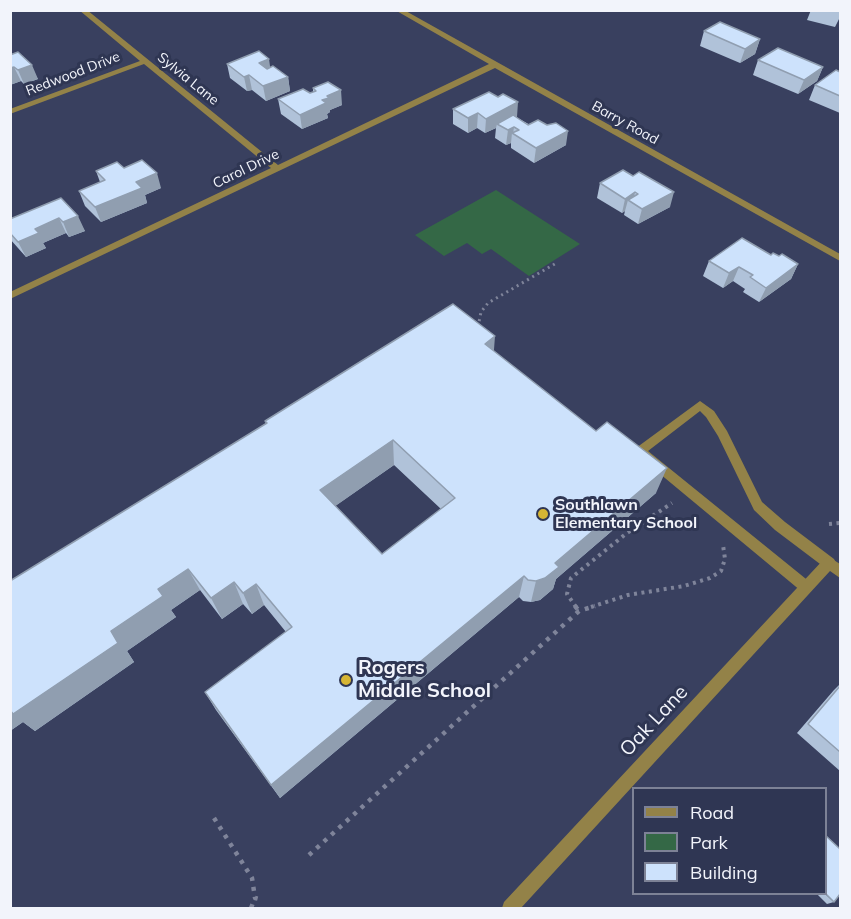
<!DOCTYPE html>
<html>
<head>
<meta charset="utf-8">
<style>
	body { margin:0 }
	#map { position:relative; width:851px; height:919px; overflow:hidden; background:#39405f; font-family:Mulish,sans-serif }
	canvas { display:block }
	.frame { position:absolute; inset:0; border:12px solid #f2f4fb; pointer-events:none }
	.legend { position:absolute; left:632px; top:787px; width:195px; height:108px; box-sizing:border-box; background:#2f3653; border:2px solid #7d8296; margin:0; padding:8px 10px; list-style:none; font-size:18px; color:#f2f4fb }
	.legend li { display:flex; align-items:center; gap:12px; height:30px }
	.legend b { width:30px; border:2px solid #7d8296 }
</style>
</head>
<body>
<div id="map">
<canvas width="851" height="919"></canvas>
<div class="frame"></div>
<ul class="legend">
<li><b style="height:8px;background:#938248"></b>Road</li>
<li><b style="height:16px;background:#346846"></b>Park</li>
<li><b style="height:16px;background:#cde2fc"></b>Building</li>
</ul>
</div>
<script>
const ctx = document.querySelector('canvas').getContext('2d');
ctx.lineJoin = 'round';
function paint(path, color) { ctx.fillStyle = color; ctx.fill(path, 'evenodd'); }
const shape = rows => new Path2D(rows.map(r => 'M' + r).join(''));
function strokePath(path, color, width, dash) { ctx.strokeStyle = color; ctx.lineWidth = width; ctx.lineCap = dash ? 'butt' : 'round'; ctx.setLineDash(dash || []); ctx.stroke(path); }
function drawText(font, color, halo, rows, align = 'center') {
  ctx.font = font + ' Mulish,sans-serif'; ctx.lineWidth = 6; ctx.setLineDash([]); ctx.textBaseline = 'middle'; ctx.strokeStyle = halo; ctx.fillStyle = color; for (const [text, x, y, turn = 0] of rows) {
    ctx.save(); ctx.translate(x, y); ctx.rotate((+turn || 0) * Math.PI / 180); ctx.textAlign = isNaN(turn) ? turn : align; if (halo) ctx.strokeText(text, 0, 0); ctx.fillText(text, 0, 0); ctx.restore();
  }
}
paint(shape([
	[496,190,580,244,529,276,491,249,482,254,467,243,444,256,415,235]
]), '#346846');
strokePath(shape([
	[478,327,481,312,488,303,558,262]
]), '#7f849a', 3, [2, 4]);
strokePath(shape([
	[829,524,840,523],
	[576,607,567,594,571,578,627,533,672,503],
	[591,607,628,595,684,586,710,578,721,571,725,559,723,545]
]), '#7f849a', 4, [3, 4.5]);
strokePath(shape([
	[575,606,579,611],
	[214,818,252,878,255,898,259,899],
	[309,855,579,611,595,606],
	[251,908,255,898]
]), '#7f849a', 4.5, [4, 6]);
paint(shape([
	[700,401,714,411,727,431,762,502,785,522,834,559,836,563,834,567,829,569,824,567,775,530,754,510,718,436,706,417,700,411,648,451,811,583,813,587,811,591,806,593,801,591,636,454,634,451,636,448,700,401]
]), '#938248');
paint(shape([
	[79,10,87,10,278,165,489,64,395,10,404,10,840,254,840,261,495,68,10,299,10,292,271,168,144,64,10,114,10,109,140,61,79,10],
	[829,557,840,564,840,578,830,571,521,908,502,908,504,902,824,559,829,557]
]), '#938248');
paint(shape([
	[811,10,840,10,840,17,835,27,807,20],
	[704,31,760,39,755,54,740,63,700,46],
	[18,52,38,79,24,84,21,81,10,85],
	[758,60,823,67,817,81,798,94,753,75],
	[227,64,288,77,290,91,266,101,252,90,247,91,230,78],
	[840,72,840,113,809,100,815,85],
	[313,88,342,105,330,110,330,112,327,114,328,118,302,129,281,114,278,99,310,93,313,92],
	[453,109,517,117,516,117,566,145,534,163,511,148,511,143,506,145,495,138,496,128,485,133,477,128,468,133,453,124],
	[124,168,161,188,145,195,147,203,101,222,85,206,79,191,100,182,96,171],
	[623,170,670,207,638,224,624,215,625,211,622,213,597,198,600,183],
	[61,198,85,231,69,237,66,233,43,243,46,248,26,257,10,239,10,219],
	[771,255,779,256,798,264,791,279,759,302,743,292,745,289,733,281,723,288,703,276,709,261],
	[494,351,656,493,556,579,553,589,540,600,531,602,523,601,519,597,280,798,216,710,205,692,286,632,264,605,252,614,243,604,222,619,200,590,171,610,176,617,127,651,134,662,35,731,23,722,10,731,10,581,266,424,265,421],
	[394,465,441,509,382,554,335,506],
	[840,684,840,771,797,733,834,690],
	[817,894,825,894,834,902,827,904]
]), '#b0c2d9');
paint(shape([
	[760,39,755,54,740,63,745,49],
	[269,59,271,73,259,63],
	[32,65,38,79,24,84,18,70],
	[14,67,21,81,10,85,10,68],
	[823,67,817,81,798,94,804,80],
	[249,75,252,90,247,91,244,77],
	[288,77,290,91,266,101,263,86],
	[341,90,342,105,330,110,330,112,327,114,328,118,302,129,300,115,322,100,327,96],
	[518,102,517,117,500,126,497,124,496,128,485,133,486,119],
	[478,113,477,128,468,133,468,118],
	[514,127,513,134,512,133,511,143,506,145,508,130],
	[568,131,566,145,534,163,536,148],
	[157,173,161,188,145,195,147,203,101,222,95,207,136,182],
	[635,192,633,203,628,200,625,211,622,213,625,199],
	[674,192,670,207,638,224,642,209],
	[78,216,85,231,69,237,63,222],
	[59,218,66,233,43,243,46,248,26,257,18,242,35,229],
	[798,264,791,279,759,302,766,288],
	[739,267,733,281,723,288,729,273],
	[495,336,493,363,485,344],
	[393,440,394,465,324,514,320,490],
	[667,468,656,493,556,579,553,589,540,600,531,602,536,581,555,563],
	[188,569,200,590,171,610,176,617,127,651,134,662,35,731,23,722,10,731,10,706,111,631,158,589],
	[524,576,519,597,280,798,271,785],
	[234,582,243,604,222,619,211,598],
	[256,584,264,605,252,614,243,593]
]), '#909eb0');
const building = shape([
	[720,22,760,39,745,49,704,31,720,22],
	[778,48,823,67,804,80,758,60,778,48],
	[259,51,269,59,259,63,267,69,273,66,288,77,263,86,249,75,244,77,227,64,259,51],
	[18,52,32,65,18,70,14,67,10,68,10,55,18,52],
	[836,70,840,72,840,96,815,85,836,70],
	[328,82,341,90,327,96,329,98,322,100,326,103,300,115,278,99,303,89,310,93,316,91,313,88,328,82],
	[489,92,498,97,503,94,518,102,486,119,478,113,468,118,453,109,489,92],
	[513,115,528,125,538,120,547,125,556,123,568,131,536,148,512,133,519,130,514,127,508,130,497,124,513,115],
	[142,160,157,173,136,182,142,188,95,207,79,191,105,180,96,171,117,162,124,168,142,160],
	[623,170,633,176,639,172,674,192,642,209,628,200,638,194,635,192,625,199,600,183,623,170],
	[61,198,78,216,63,222,59,218,35,229,39,233,18,242,10,233,10,219,61,198],
	[742,238,771,255,773,253,779,256,782,254,798,264,766,288,750,277,753,275,739,267,729,273,709,261,742,238],
	[453,304,495,336,485,344,596,431,607,422,667,468,555,563,559,567,545,578,536,581,528,580,524,576,271,785,205,692,292,627,256,584,243,593,234,582,211,598,188,569,158,589,163,596,111,631,118,643,13,714,10,710,10,581,267,423,265,421,453,304],
	[393,440,455,498,382,554,320,490,393,440],
	[840,686,840,752,808,724,840,686],
	[825,835,840,849,840,894,834,902,825,893,825,835]
]);
paint(building, '#cde2fc');
strokePath(building, '#909eb0', 1.5);
for (const [x, y, r, color] of [
	[543,514,6,"#d6b534"],
	[346,680,6,"#d6b534"]
]) { const dot = new Path2D(); dot.arc(x, y, r, 0, 2 * Math.PI); ctx.fillStyle = color; ctx.fill(dot); strokePath(dot, '#2f3653', 2); }
drawText('14px', '#f2f4fb', '#2f3653', [
	["Redwood Drive",73,74,-21],
	["Sylvia Lane",188,79,39],
	["Barry Road",625,123,29],
	["Carol Drive",246,169,-26]
]);
drawText('bold 16px', '#f2f4fb', '#2f3653', [
	["Southlawn",555,505],
	["Elementary School",555,523]
], 'left');
drawText('bold 20px', '#f2f4fb', '#2f3653', [
	["Rogers",358,668],
	["Middle School",358,691]
], 'left');
drawText('20px', '#f2f4fb', '#2f3653', [
	["Oak Lane",654,721,-47]
]);
</script>
</body>
</html>
